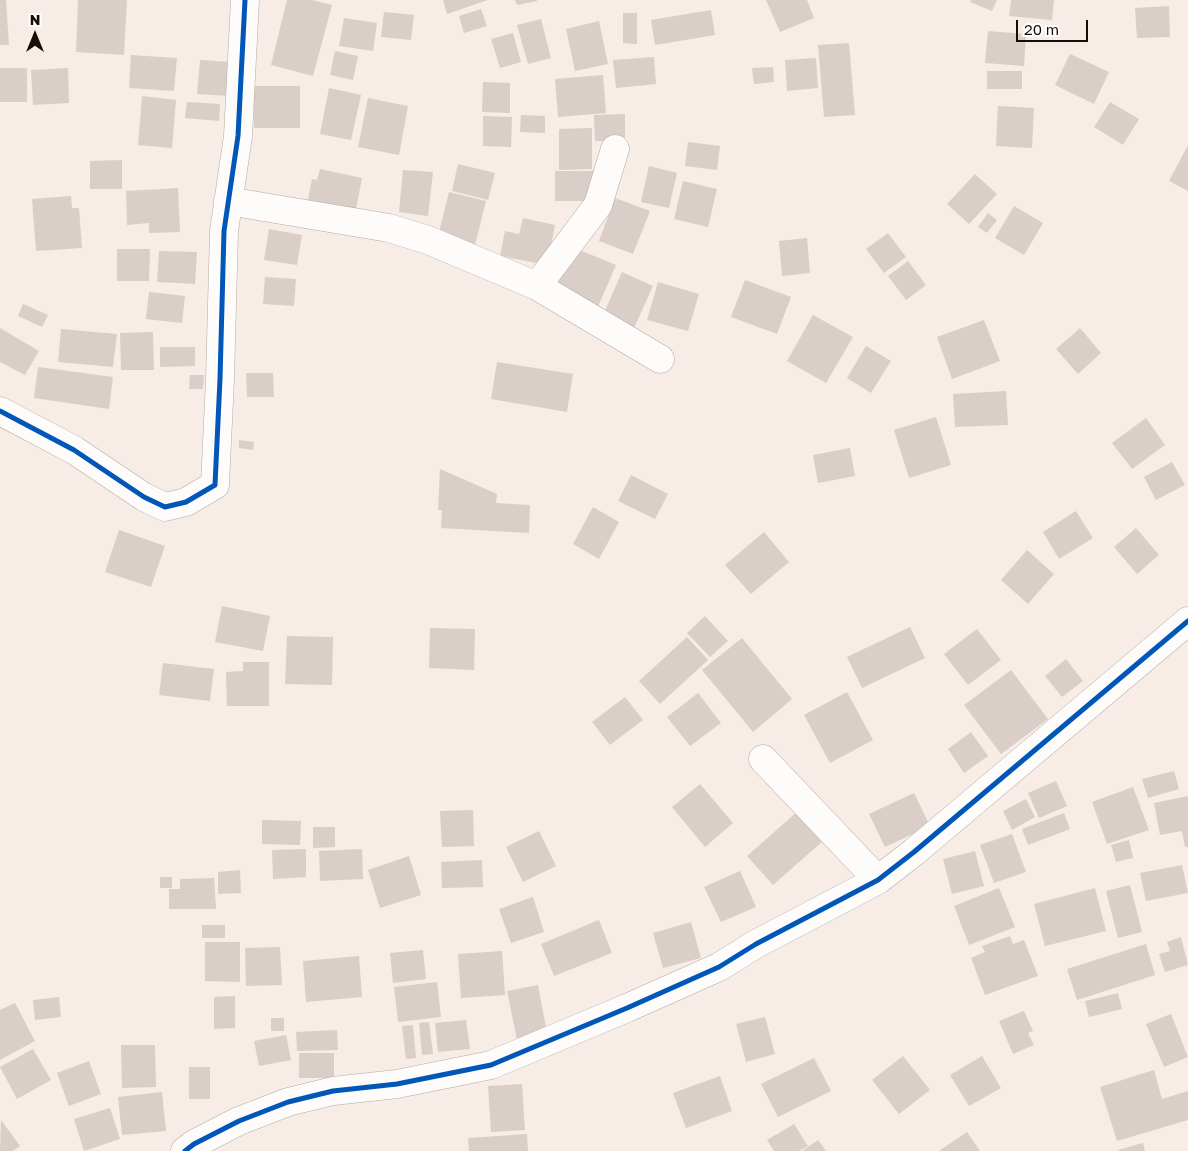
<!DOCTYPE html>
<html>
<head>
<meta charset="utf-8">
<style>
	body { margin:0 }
	#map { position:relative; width:1188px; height:1151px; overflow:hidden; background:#f7ece6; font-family:"Golos Text",sans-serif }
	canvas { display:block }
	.north { position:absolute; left:10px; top:10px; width:50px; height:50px; -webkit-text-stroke:4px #fff; paint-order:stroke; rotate:0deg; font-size:14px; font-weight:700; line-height:20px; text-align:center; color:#170d07 }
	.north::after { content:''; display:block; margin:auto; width:18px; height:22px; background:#170d07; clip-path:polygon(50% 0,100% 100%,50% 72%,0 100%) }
	.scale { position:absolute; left:1016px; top:20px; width:72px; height:22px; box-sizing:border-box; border:2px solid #170d07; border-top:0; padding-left:6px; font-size:15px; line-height:18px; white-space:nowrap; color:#170d07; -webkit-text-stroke:4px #fff; paint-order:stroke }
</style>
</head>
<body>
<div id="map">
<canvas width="1188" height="1151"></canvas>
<div class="north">N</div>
<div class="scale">20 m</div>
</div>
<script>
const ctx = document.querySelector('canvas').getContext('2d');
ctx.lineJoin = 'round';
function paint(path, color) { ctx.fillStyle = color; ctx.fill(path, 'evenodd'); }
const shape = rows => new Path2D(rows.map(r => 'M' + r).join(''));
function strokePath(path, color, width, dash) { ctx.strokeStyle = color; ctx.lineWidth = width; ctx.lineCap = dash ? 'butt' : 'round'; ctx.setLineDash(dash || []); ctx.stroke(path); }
paint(shape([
	[0,0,6,0,9,45,0,45],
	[78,0,127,0,124,55,76,52],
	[287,0,312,0,332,5,313,76,271,65],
	[443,0,488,0,447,14],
	[515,0,537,0,537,1,517,5],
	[766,0,807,0,814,18,780,32],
	[971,0,997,0,992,11,970,2],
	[1011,0,1054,0,1052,20,1009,16],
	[1169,6,1170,37,1137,38,1135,8],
	[481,9,487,26,464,33,459,16],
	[711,10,715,35,655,45,651,20],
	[384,12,414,15,411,40,381,37],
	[623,13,637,13,637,44,623,43],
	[344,18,377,23,373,51,339,46],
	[541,19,551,58,528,64,517,25],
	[599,21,608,64,575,71,566,29],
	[988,31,1026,34,1024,66,985,63],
	[513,33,521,62,500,68,491,39],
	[849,43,855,115,824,117,818,45],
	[335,51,358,56,353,80,330,75],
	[1070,54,1109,72,1094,104,1055,85],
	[131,55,177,58,174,91,129,88],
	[654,57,656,84,616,88,613,60],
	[816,58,818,88,787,91,785,60],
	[200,60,232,62,229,96,197,94],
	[773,67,774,82,754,84,752,68],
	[0,68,27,68,27,102,0,102],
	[68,68,69,103,33,105,31,70],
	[987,71,1022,71,1022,89,987,89],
	[603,75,606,113,558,117,555,79],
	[483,82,510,83,510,113,482,112],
	[254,86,300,86,300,128,254,128],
	[329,88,361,95,351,140,320,134],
	[142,96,176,100,172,148,138,145],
	[368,98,408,106,399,155,358,147],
	[187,102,220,104,219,121,185,118],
	[1110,102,1139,119,1123,145,1094,127],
	[998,106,1034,108,1032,148,996,146],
	[625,114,625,141,595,141,594,115],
	[521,115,545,116,545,133,520,132],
	[483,116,512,117,511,147,483,146],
	[592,128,592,169,559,170,559,129],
	[688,142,720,146,717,170,685,166],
	[1188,145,1188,191,1169,181],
	[122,160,122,189,90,189,90,161],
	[458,164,495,173,488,200,452,191],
	[649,166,677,173,669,208,641,202],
	[320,169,362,178,355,214,307,204,312,179,317,180],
	[403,170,433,172,428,216,399,212],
	[555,171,595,171,595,201,555,201],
	[975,174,997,194,969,224,947,204],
	[683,181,717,189,708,227,674,219],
	[178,188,180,232,149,233,149,223,127,225,126,191],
	[449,192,486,201,475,245,438,236],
	[71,196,72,208,79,208,82,248,36,251,32,199],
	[615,198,650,211,633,254,599,241],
	[1014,206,1043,223,1024,255,995,238],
	[988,213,997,220,987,233,978,227],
	[523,218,555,225,547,265,500,256,505,231,519,234],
	[269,229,302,235,297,265,264,260],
	[888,233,906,257,884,273,866,249],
	[807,238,810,273,782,276,779,241],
	[570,246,616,265,597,309,551,289],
	[117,249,150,249,149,281,117,281],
	[159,251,197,252,195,284,157,282],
	[908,261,926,285,906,300,888,276],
	[622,272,653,286,631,335,600,322],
	[265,277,296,279,294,306,263,304],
	[745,280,791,297,777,334,731,317],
	[658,282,699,294,688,331,647,320],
	[149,292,185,296,182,323,146,319],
	[23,304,48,315,42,327,18,316],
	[813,315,853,337,826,383,787,361],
	[984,320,1000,361,952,379,937,337],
	[0,328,39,351,25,375,0,362],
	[1080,328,1101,353,1078,374,1056,349],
	[61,329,117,334,113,367,58,362],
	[153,332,154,370,121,370,120,333],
	[866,346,891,361,871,393,847,378],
	[160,347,195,347,195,366,160,367],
	[497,362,573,374,567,412,491,399],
	[38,367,113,377,109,409,34,398],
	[246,373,273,373,274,397,247,397],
	[190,375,204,375,203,389,189,389],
	[1006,391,1008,425,955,427,953,394],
	[936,417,951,465,909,478,894,430],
	[1146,418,1165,445,1132,469,1112,443],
	[239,440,254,442,253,450,239,448],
	[850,448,855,476,818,483,813,455],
	[1172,462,1185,485,1156,500,1144,477],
	[440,469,497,494,496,503,530,505,529,533,441,528,442,510,438,510],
	[631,475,668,494,655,519,618,501],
	[593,507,619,522,599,559,573,544],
	[1076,511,1093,538,1059,559,1043,532],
	[1136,528,1159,555,1137,574,1114,547],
	[119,530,165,546,151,587,105,572],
	[764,532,789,562,751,594,725,565],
	[1027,550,1054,574,1028,604,1001,580],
	[222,606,270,616,263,651,215,642],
	[705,616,728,641,710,657,687,633],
	[910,627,925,658,862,688,847,657],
	[430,628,475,629,474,670,429,668],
	[977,629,1001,660,968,685,944,654],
	[287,636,333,637,332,685,285,684],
	[687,637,708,660,660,704,639,681],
	[742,638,792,699,753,732,702,670],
	[1066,659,1083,681,1062,697,1045,676],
	[243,662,269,662,269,706,227,706,226,672,243,671],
	[163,663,214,669,210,701,159,695],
	[1011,670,1048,719,1001,754,964,705],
	[847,692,873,740,830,763,804,715],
	[698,693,721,723,690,746,667,717],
	[625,697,643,720,610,745,592,722],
	[971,732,988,756,964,773,948,749],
	[1174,771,1179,789,1148,798,1142,779],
	[1056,781,1067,806,1039,818,1028,793],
	[700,784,733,823,705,847,672,807],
	[1133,787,1149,830,1107,844,1092,802],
	[914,793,930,826,885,847,869,814],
	[1188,796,1188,847,1185,847,1182,831,1160,835,1154,803],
	[1026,799,1035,817,1012,830,1003,811],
	[473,810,474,846,442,847,440,811],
	[798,811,824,840,773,885,747,856],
	[1064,813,1070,829,1028,845,1022,829],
	[262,820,301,821,300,845,262,844],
	[313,827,335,827,335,847,313,848],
	[539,831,556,866,523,882,506,847],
	[1012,834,1026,872,994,883,980,845],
	[1129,840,1133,858,1116,862,1111,845],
	[306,849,306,877,273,879,272,850],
	[362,849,363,879,320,881,319,851],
	[975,851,984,886,952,894,943,859],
	[409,856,421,895,380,908,368,870],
	[482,860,483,887,442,888,441,862],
	[1182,865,1188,893,1146,901,1140,873],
	[240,870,241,893,218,894,218,872],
	[740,871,756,907,721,922,704,887],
	[160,877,172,877,172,888,160,888],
	[214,878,216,909,169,909,169,889,180,889,180,879],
	[1130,885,1142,932,1118,938,1106,891],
	[999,888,1015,927,969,945,954,906],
	[1095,888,1106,931,1045,946,1034,904],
	[533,897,544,932,511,943,499,909],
	[599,920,612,953,554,976,541,944],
	[691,922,701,958,663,968,653,933],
	[202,925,225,925,225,938,202,938],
	[1010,936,1013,944,1024,940,1038,976,985,995,971,958,985,952,982,946],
	[1181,937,1188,965,1165,972,1159,954,1170,951,1167,942],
	[205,942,240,942,240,982,205,981],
	[1146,944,1155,975,1077,1000,1067,969],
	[280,947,282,985,246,986,245,948],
	[423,950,426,979,393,983,390,953],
	[502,951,505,995,461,998,458,954],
	[359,956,362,997,306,1002,303,961],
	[437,982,441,1017,398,1022,394,987],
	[538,985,547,1033,517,1040,507,991],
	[1118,993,1122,1009,1089,1017,1085,1001],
	[235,996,235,1028,214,1029,214,997],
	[59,997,61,1017,35,1020,33,1000],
	[15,1003,35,1041,0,1060,0,1010],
	[1024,1011,1033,1031,1028,1033,1034,1045,1013,1054,999,1021],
	[1171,1014,1188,1057,1164,1067,1146,1024],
	[765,1017,775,1054,746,1062,736,1024],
	[271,1018,284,1018,284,1031,271,1031],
	[466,1020,470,1049,438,1052,435,1023],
	[429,1022,433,1054,422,1055,419,1023],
	[413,1025,416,1058,406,1059,402,1026],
	[337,1030,338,1050,297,1051,296,1032],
	[286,1035,291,1060,259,1066,254,1041],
	[121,1045,155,1045,156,1087,122,1088],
	[33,1049,51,1080,17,1099,0,1067],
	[299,1053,334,1053,334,1078,299,1078],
	[903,1056,930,1090,899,1114,872,1080],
	[982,1056,1001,1088,969,1106,950,1075],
	[814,1058,831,1091,778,1117,761,1084],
	[89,1061,101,1094,69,1106,57,1073],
	[189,1067,210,1067,210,1099,189,1099],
	[1154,1070,1162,1099,1188,1091,1188,1120,1117,1141,1100,1087],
	[720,1076,732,1111,686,1128,673,1093],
	[522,1084,525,1130,491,1132,488,1086],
	[162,1092,166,1131,122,1135,118,1097],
	[110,1108,120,1139,84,1151,74,1119],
	[1,1120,20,1146,13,1151,0,1151],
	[794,1124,808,1146,799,1151,774,1151,767,1140],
	[967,1132,980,1151,939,1151],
	[527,1134,528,1151,469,1151,468,1138],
	[818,1140,826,1151,802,1151],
	[1143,1143,1145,1151,1118,1151,1118,1150]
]), '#d9cec8');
const minor = shape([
	[228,201,389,228,428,240,537,286,660,359],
	[537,286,598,205,615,149],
	[0,411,74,450,144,497,165,507,186,502,215,485,220,379,224,231,238,136,245,0],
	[763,759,878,880],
	[185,1151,194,1144,239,1121,288,1102,333,1091,397,1084,491,1065,627,1008,719,967,756,944,878,880,914,852,1188,621]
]);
strokePath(minor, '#b4a9a3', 29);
strokePath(minor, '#fefcfb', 28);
strokePath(shape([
	[0,411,74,450,144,497,165,507,186,502,215,485,220,379,224,231,238,136,245,0],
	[185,1151,194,1144,239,1121,288,1102,333,1091,397,1084,491,1065,627,1008,719,967,756,944,878,880,914,852,1188,621]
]), '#0057b8', 5);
</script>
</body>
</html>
